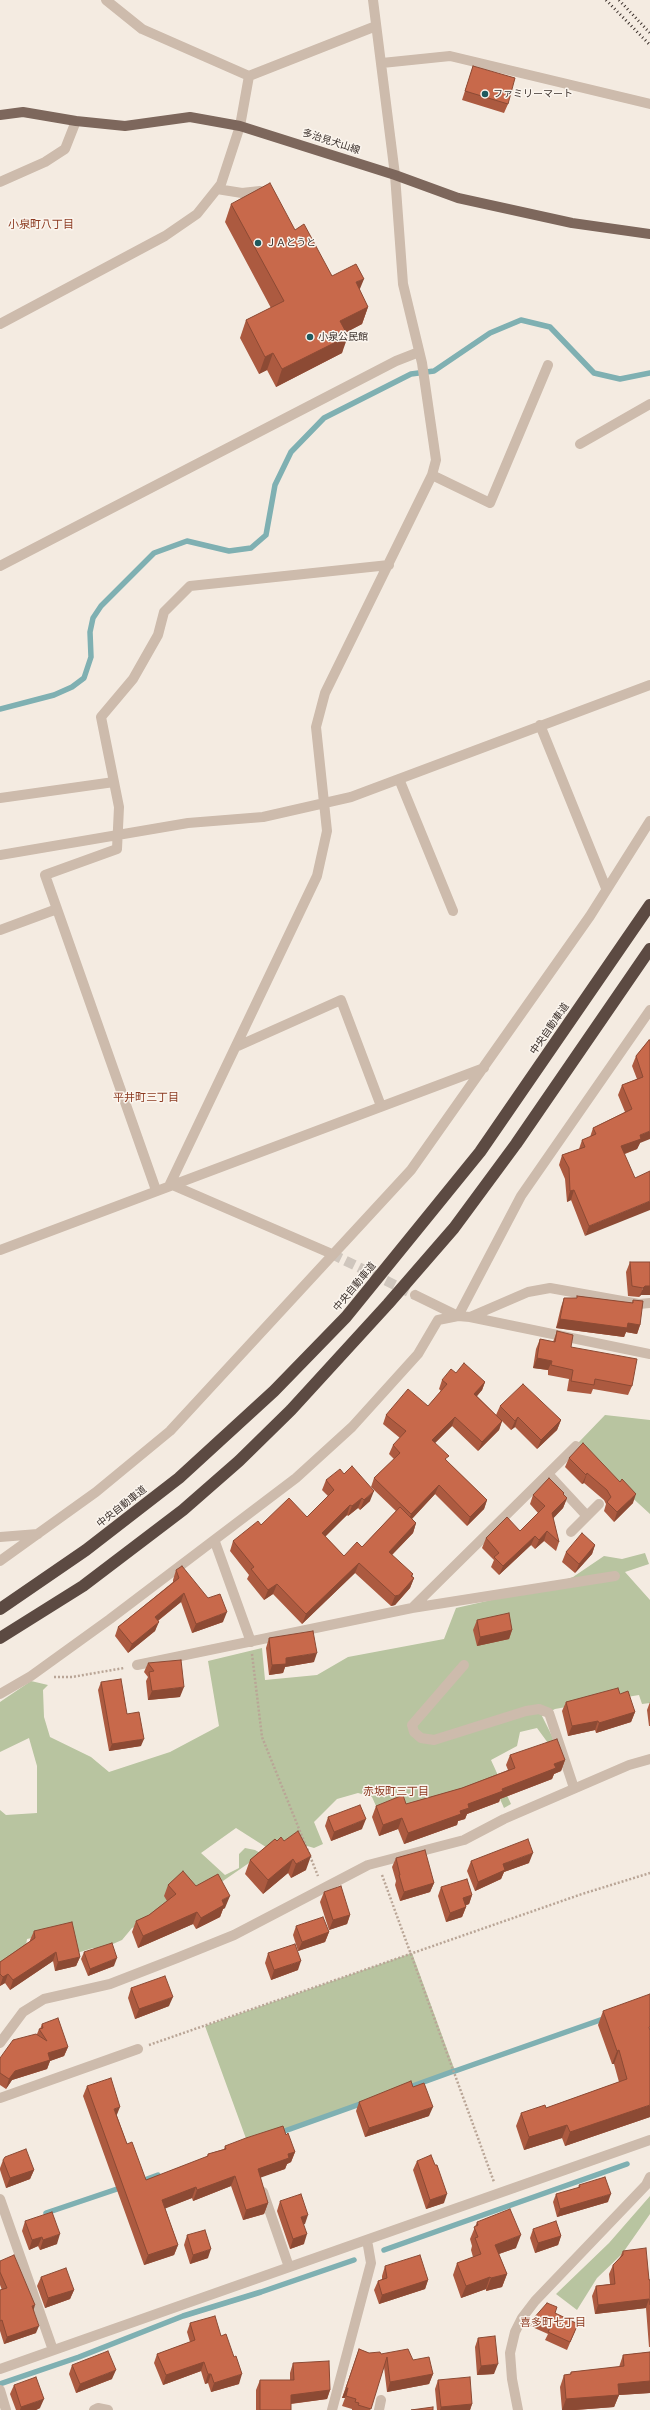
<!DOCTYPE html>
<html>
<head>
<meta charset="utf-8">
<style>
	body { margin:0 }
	canvas { display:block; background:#f4ebe1 }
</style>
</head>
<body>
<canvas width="650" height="2410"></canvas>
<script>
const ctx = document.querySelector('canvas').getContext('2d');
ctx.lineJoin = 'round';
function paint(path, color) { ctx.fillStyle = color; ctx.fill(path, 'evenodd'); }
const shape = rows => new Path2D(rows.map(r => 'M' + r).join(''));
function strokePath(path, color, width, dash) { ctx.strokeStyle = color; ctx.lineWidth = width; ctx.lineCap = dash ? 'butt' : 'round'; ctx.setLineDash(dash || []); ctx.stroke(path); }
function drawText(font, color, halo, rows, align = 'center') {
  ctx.font = font + ' "DejaVu Sans","Noto Sans JP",sans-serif'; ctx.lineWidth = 3; ctx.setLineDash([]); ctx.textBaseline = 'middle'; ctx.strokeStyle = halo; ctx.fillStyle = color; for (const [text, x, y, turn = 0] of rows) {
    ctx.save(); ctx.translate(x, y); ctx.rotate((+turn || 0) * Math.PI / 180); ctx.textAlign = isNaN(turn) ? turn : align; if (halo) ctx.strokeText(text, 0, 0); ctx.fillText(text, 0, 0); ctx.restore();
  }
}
paint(shape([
	[605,1415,650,1420,650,1514,579,1449,579,1442],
	[645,1553,649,1564,625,1572,650,1600,650,1703,642,1704,639,1695,621,1698,621,1693,588,1703,555,1709,542,1716,554,1740,548,1743,537,1728,520,1732,517,1746,491,1760,511,1804,504,1808,492,1781,432,1805,376,1806,372,1797,358,1793,337,1799,314,1822,323,1844,314,1848,294,1842,269,1849,236,1828,201,1853,225,1875,239,1868,239,1854,245,1848,255,1850,262,1854,220,1883,132,1928,122,1940,99,1950,93,1948,77,1953,72,1929,27,1939,26,1945,0,1964,0,1810,6,1815,37,1813,37,1766,29,1738,0,1752,0,1702,31,1681,48,1685,43,1690,44,1717,50,1737,91,1757,109,1772,170,1752,219,1726,208,1661,262,1648,265,1680,317,1675,348,1657,444,1639,456,1608,531,1591,573,1577,604,1556,622,1559],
	[412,1953,455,2071,248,2144,205,2026],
	[650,2196,650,2214,622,2254,597,2278,577,2310,556,2294,609,2243]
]), '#b8c4a0');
strokePath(shape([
	[0,709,54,695,72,687,84,678,91,657,90,632,93,618,101,606,154,553,187,541,229,551,251,548,266,535,275,485,291,452,324,418,411,374,434,371,490,333,521,320,550,327,594,373,620,379,650,373],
	[455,2071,606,2018],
	[407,2088,454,2071],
	[279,2133,363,2103],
	[139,2182,158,2175],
	[46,2213,123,2187],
	[384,2250,627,2164],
	[0,2384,79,2357,183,2316,261,2292,354,2260]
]), '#7fb0b2', 5.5);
strokePath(shape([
	[332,1254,415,1295]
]), '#cfc6bd', 10, [10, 5]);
strokePath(shape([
	[252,1654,262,1737,318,1876],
	[54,1677,72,1677,124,1668],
	[382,1875,494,2182],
	[149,2045,582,1894,650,1873]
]), '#b9a596', 2.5, [2, 2]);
strokePath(shape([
	[382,63,450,56,650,104],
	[249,76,376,26],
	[0,182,45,162,65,149,76,121],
	[217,189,242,193,260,191],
	[0,324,165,236,197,214,221,184,240,126,249,76,142,29,106,0],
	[580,444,650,404],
	[432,475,490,503,548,365],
	[0,566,396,361,419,352],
	[540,725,606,888],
	[399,779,453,911],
	[0,798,114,782],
	[0,855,188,823,263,817,351,797,650,685],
	[57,909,45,875,117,849,119,807,101,717,133,679,158,635,164,612,190,586,389,565],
	[0,930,57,909,156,1190],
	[238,1046,341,1000,381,1106],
	[170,1184,317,876,327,831,316,727,325,693,432,475,436,460,422,363,403,284,395,175,373,0],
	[170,1184,332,1254],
	[0,1250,484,1068],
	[415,1295,458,1316],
	[458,1316,521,1196,650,1010],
	[470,1317,528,1292,550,1288,639,1304,650,1303],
	[548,1474,587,1516],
	[571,1532,599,1504],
	[0,1537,38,1534],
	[215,1542,251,1642],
	[0,1561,96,1492,170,1431,411,1170,590,916,650,821],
	[412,1608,576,1446],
	[137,1665,412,1608,615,1576],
	[464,1665,412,1725,414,1732,421,1738,434,1740,526,1711,539,1709,549,1713,574,1788],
	[0,1694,31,1676,110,1619,296,1478,352,1427,418,1354,438,1320,458,1316,470,1317,650,1354],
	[0,2043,23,2012,44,1999,110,1984,177,1958,234,1935,368,1865,464,1840,504,1819,629,1765,650,1759],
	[0,2098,138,2049],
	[263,2192,289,2267],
	[0,2199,53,2350],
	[0,2369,650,2140],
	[0,2390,6,2410],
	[94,2410,98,2408,108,2410],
	[332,2410,371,2263,367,2240],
	[379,2410,381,2400],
	[518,2410,512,2379,510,2353,515,2332,522,2318,535,2301,646,2185,650,2177]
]), '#cdbbac', 10);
strokePath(shape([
	[0,115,23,112,76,121,125,126,190,117,240,126,395,175,458,198,572,223,650,234]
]), '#7d675c', 10);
strokePath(shape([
	[0,1609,86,1550,179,1478,274,1391,346,1317,480,1152,650,905],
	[0,1638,83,1586,183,1510,239,1461,291,1410,388,1304,454,1228,516,1144,650,949]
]), '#5c4a42', 12);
strokePath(shape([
	[606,0,650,45],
	[619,0,650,33]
]), '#3b302b', 3, [1, 3]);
paint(shape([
	[473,66,508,104,504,113,462,100],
	[231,204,295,230,332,276,359,290,368,307,362,324,346,332,342,353,276,387,267,370,259,374,240,338,246,320,271,308,225,222],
	[649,1040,640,1143,637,1149,625,1154,585,1236,571,1200,567,1202,565,1179,559,1165,562,1155,579,1149,582,1140,590,1137,593,1128,625,1112,618,1095,622,1085,637,1079,632,1066,636,1056],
	[630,1262,650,1262,641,1295,639,1297,628,1296,626,1272],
	[577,1296,632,1303,633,1300,640,1325,637,1334,626,1332,624,1337,556,1328,561,1307,564,1298,577,1298],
	[557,1331,571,1347,632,1386,628,1395,593,1389,591,1394,567,1391,569,1379,548,1375,548,1370,533,1368,536,1349,540,1339,553,1342],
	[456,1373,485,1382,482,1390,477,1396,496,1415,500,1406,561,1420,557,1430,537,1449,515,1427,511,1430,502,1421,499,1430,478,1451,452,1426,435,1443,447,1461,487,1500,484,1509,467,1526,435,1494,412,1519,416,1523,413,1533,392,1555,414,1578,410,1588,395,1605,391,1606,355,1573,302,1624,273,1594,264,1600,247,1579,249,1575,230,1551,233,1541,261,1525,307,1517,328,1496,322,1490,326,1480,344,1474,370,1501,360,1510,358,1508,348,1516,347,1515,325,1536,344,1556,362,1547,396,1511,371,1487,374,1478,394,1459,389,1454,393,1445,400,1438,383,1424,386,1415,428,1406,441,1391,439,1389,442,1380],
	[569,1458,633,1503,614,1522,604,1511,606,1504,604,1500,584,1483,582,1484,565,1467],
	[533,1495,564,1495,567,1498,563,1508,553,1518,559,1542,556,1551,544,1541,535,1549,531,1545,499,1575,491,1567,494,1560,482,1548,486,1538,520,1531,538,1513,530,1504],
	[595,1545,592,1554,575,1573,562,1562,566,1552],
	[176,1570,223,1622,192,1633,181,1602,158,1621,155,1631,128,1653,115,1636,118,1627,173,1582,173,1580],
	[477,1620,512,1630,509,1639,477,1646,473,1630],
	[269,1638,314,1662,285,1667,283,1673,269,1675,266,1648],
	[148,1663,180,1697,148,1700,146,1681,148,1677,144,1672],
	[101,1682,127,1714,141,1746,109,1751,98,1690],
	[620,1694,635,1712,631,1722,596,1733,595,1730,568,1736,562,1711,566,1702],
	[650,1702,650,1726,649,1726,647,1710],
	[510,1755,565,1760,561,1771,554,1774,552,1779,500,1799,499,1802,467,1814,465,1819,458,1821,457,1825,404,1844,398,1829,379,1836,372,1817,376,1806,406,1804,462,1788,508,1770,506,1765],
	[328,1817,362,1829,331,1841,325,1826],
	[275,1839,306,1870,291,1878,288,1873,263,1894,245,1874,250,1860],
	[396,1858,434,1883,430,1892,400,1901,395,1885,396,1881,392,1867],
	[471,1861,529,1863,504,1872,501,1879,475,1891,467,1871],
	[168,1885,196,1886,225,1908,223,1909,220,1917,196,1929,193,1924,138,1948,132,1932,136,1921,149,1915,167,1901,164,1896],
	[441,1887,472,1895,469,1904,465,1906,466,1907,462,1917,446,1922,438,1896],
	[324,1892,350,1915,347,1924,329,1930,320,1902],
	[296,1926,329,1932,325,1942,298,1951,293,1935],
	[34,1931,80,1957,76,1966,55,1971,53,1961,10,1990,5,1983,0,1986,0,1962,30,1941,30,1940],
	[84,1952,114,1966,88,1976,81,1959],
	[268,1953,298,1970,271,1980,265,1963],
	[131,1988,169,2006,135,2019,128,1998],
	[603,2011,650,2117,565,2146,562,2138,524,2150,516,2126,521,2113,546,2108,619,2082,614,2064,612,2064,598,2025],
	[42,2024,68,2047,64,2056,50,2061,47,2069,12,2080,6,2089,0,2085,0,2058,37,2034,39,2029,40,2029],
	[87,2086,117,2116,127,2144,146,2180,207,2157,208,2154,224,2149,225,2146,286,2135,295,2152,291,2162,287,2164,285,2169,260,2177,268,2203,264,2214,243,2220,231,2186,193,2201,192,2198,165,2208,178,2245,174,2255,144,2265,83,2096],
	[413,2087,429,2116,365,2137,356,2111,359,2102],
	[3,2160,34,2170,30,2179,6,2188,0,2170,0,2168],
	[417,2161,444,2203,426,2209,413,2170],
	[579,2185,608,2202,557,2217,553,2202,556,2194,578,2188],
	[280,2201,305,2224,303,2224,304,2244,290,2249,277,2211],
	[25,2221,57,2244,40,2250,38,2246,29,2250,22,2231],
	[477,2222,516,2248,499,2254,507,2274,502,2287,486,2291,486,2289,461,2298,453,2275,457,2263,473,2257,471,2250,472,2246,470,2239],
	[533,2229,561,2236,558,2245,535,2253,530,2238],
	[187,2235,208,2258,190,2264,184,2245],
	[623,2251,650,2280,650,2347,649,2347,646,2308,595,2314,592,2296,596,2286,610,2284,609,2274,613,2265,620,2257],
	[0,2261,34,2310,36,2333,4,2344,0,2331,0,2290,2,2290,0,2285],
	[385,2266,428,2280,425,2289,379,2304,374,2290,378,2281,382,2279,382,2276],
	[41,2277,74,2290,70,2299,45,2308,37,2286],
	[555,2313,575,2331,567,2350,545,2340,548,2334,530,2326,533,2319],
	[190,2323,221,2336,239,2384,211,2392,208,2383,205,2384,201,2371,163,2385,154,2363,157,2354,190,2342,187,2332],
	[478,2338,494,2374,477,2375,475,2347],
	[359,2349,369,2353,381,2354,413,2360,433,2374,429,2384,387,2392,384,2367,370,2410,352,2410,352,2409,342,2406,345,2398,342,2398],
	[650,2352,650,2393,619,2395,614,2407,575,2410,562,2410,560,2387,564,2375,570,2374,571,2372,619,2367,623,2355],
	[293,2363,330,2390,327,2399,291,2404,291,2410,256,2410,256,2390,260,2380,290,2380,290,2373],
	[72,2365,112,2379,76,2393,69,2374],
	[438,2380,472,2404,470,2410,437,2410,435,2389],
	[14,2385,40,2408,36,2410,16,2410,10,2394]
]), '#ac5a40');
paint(shape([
	[364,279,357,296,356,282],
	[368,307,362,324,334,339,340,321],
	[348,336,342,353,276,387,282,369],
	[273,353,267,370,259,374,265,357],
	[650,1131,650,1139,640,1143,637,1149,618,1156,621,1146,640,1135],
	[574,1190,571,1200,567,1202,570,1191],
	[650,1201,650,1210,585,1236,589,1226],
	[645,1286,650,1286,650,1295,641,1295,639,1297,643,1288],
	[560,1319,628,1323,640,1325,637,1334,626,1332,624,1337,556,1328],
	[537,1358,552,1361,548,1370,533,1368],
	[485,1382,482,1390,471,1403,474,1394],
	[455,1417,452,1426,429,1449,432,1440],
	[518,1417,515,1427,511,1430,515,1421],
	[561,1420,557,1430,537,1449,541,1440],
	[502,1421,499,1430,478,1451,482,1442],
	[587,1473,584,1483,582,1484,586,1475],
	[439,1485,435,1494,408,1523,411,1514],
	[374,1491,370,1501,360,1510,364,1500],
	[636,1494,633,1503,614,1522,617,1512],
	[362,1498,358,1508,348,1516,352,1506],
	[567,1498,563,1508,549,1523,552,1513],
	[487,1500,484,1509,467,1526,470,1517],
	[350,1505,347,1515,319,1543,322,1533],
	[416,1523,413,1533,385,1562,389,1552],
	[547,1531,544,1541,535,1549,539,1540],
	[535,1536,531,1545,499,1575,503,1566],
	[595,1545,592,1554,575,1573,579,1564],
	[359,1563,355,1573,302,1624,306,1614],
	[413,1574,410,1583,414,1578,410,1588,395,1605,391,1606,395,1596],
	[277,1584,273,1594,264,1600,268,1590],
	[184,1593,181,1602,151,1626,155,1617],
	[227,1612,223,1622,192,1633,196,1624],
	[159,1622,155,1631,128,1653,132,1644],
	[512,1630,509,1639,477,1646,480,1637],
	[317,1653,314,1662,285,1667,283,1673,269,1675,272,1665,286,1658],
	[184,1687,180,1697,148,1700,152,1691],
	[635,1712,631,1722,596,1733,599,1723],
	[598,1721,595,1730,568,1736,572,1726],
	[144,1739,141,1746,109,1751,112,1744],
	[565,1760,561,1771,554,1774,552,1779,500,1799,499,1802,467,1814,465,1819,458,1821,457,1825,404,1844,408,1833,460,1811,468,1804,554,1764],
	[402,1818,398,1829,379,1836,383,1825],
	[366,1819,362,1829,331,1841,334,1832],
	[533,1853,529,1863,504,1872,501,1879,475,1891,478,1882,503,1864],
	[311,1856,306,1870,291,1878,296,1864],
	[293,1859,288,1873,263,1894,268,1880],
	[434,1883,430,1892,400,1901,404,1892],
	[472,1895,469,1904,459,1907,463,1898],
	[230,1896,225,1908,223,1909,220,1917,196,1929,201,1918,222,1900],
	[466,1907,462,1917,446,1922,450,1913],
	[197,1912,193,1924,138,1948,143,1936],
	[350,1915,347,1924,329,1930,333,1920],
	[329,1932,325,1942,298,1951,302,1942],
	[56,1952,53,1961,10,1990,13,1980],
	[80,1957,76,1966,55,1971,58,1962],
	[117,1958,114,1966,88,1976,90,1969],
	[301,1961,298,1970,271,1980,274,1970],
	[8,1974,5,1983,0,1986,3,1977],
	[173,1997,169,2006,135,2019,139,2009],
	[68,2047,64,2056,50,2061,47,2069,12,2080,6,2089,9,2079,15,2071,48,2053],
	[619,2050,614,2064,612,2064,617,2051],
	[650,2105,650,2117,565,2146,570,2132],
	[120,2107,116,2117,114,2109],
	[433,2107,429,2116,365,2137,369,2128],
	[567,2125,562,2138,524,2150,529,2137],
	[295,2152,291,2162,287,2164,285,2169,254,2180,258,2169,288,2154],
	[34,2170,30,2179,6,2188,10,2178],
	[235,2176,231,2186,193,2201,197,2190],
	[196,2187,192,2198,159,2211,162,2200],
	[447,2194,444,2203,426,2209,430,2200],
	[611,2194,608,2202,557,2217,560,2209],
	[268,2203,264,2214,243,2220,246,2210],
	[308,2215,305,2224,297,2227,301,2217],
	[60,2234,57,2244,40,2250,43,2240],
	[307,2234,304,2244,290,2249,293,2239],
	[521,2235,516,2248,490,2257,495,2245],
	[561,2236,558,2245,535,2253,538,2243],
	[42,2237,38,2246,29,2250,32,2240],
	[178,2245,174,2255,144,2265,148,2255],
	[211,2249,208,2258,190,2264,193,2255],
	[507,2274,502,2287,486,2291,491,2278],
	[490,2277,486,2289,461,2298,466,2286],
	[428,2280,425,2289,379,2304,382,2295],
	[74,2290,70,2299,45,2308,48,2298],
	[649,2299,646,2308,595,2314,598,2305],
	[35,2305,33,2312,32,2306],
	[39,2326,36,2333,4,2344,7,2337],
	[204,2362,201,2371,163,2385,166,2375],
	[498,2364,494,2374,477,2375,481,2366],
	[116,2370,112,2379,76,2393,80,2384],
	[208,2374,211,2374,208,2383,205,2384],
	[242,2374,239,2384,211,2392,214,2383],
	[433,2374,429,2384,387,2392,390,2382],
	[650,2381,650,2393,619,2395,614,2407,575,2410,562,2410,566,2399,618,2384],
	[346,2388,348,2388,345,2398,342,2398],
	[330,2390,327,2399,288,2404,291,2395],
	[44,2399,40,2408,36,2410,20,2410,21,2407],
	[472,2404,470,2410,440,2410,441,2407]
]), '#8c4a34');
const building = shape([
	[473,66,515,78,508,104,465,91,473,66],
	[270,183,295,230,304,224,332,276,356,264,364,279,356,282,368,307,340,321,348,336,282,369,273,353,265,357,246,320,284,301,231,204,270,183],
	[649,1040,650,1040,650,1131,640,1135,641,1139,621,1146,635,1178,650,1171,650,1201,589,1226,574,1190,570,1191,569,1168,562,1155,585,1147,582,1140,596,1134,593,1128,632,1109,622,1085,643,1077,636,1056,649,1040],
	[630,1262,650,1262,650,1286,645,1286,643,1288,632,1286,630,1262],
	[577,1296,633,1303,633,1300,643,1301,640,1325,628,1323,627,1328,560,1319,564,1298,577,1298,577,1296],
	[557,1331,573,1335,571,1347,637,1359,632,1386,595,1379,594,1385,571,1381,573,1370,551,1365,552,1361,537,1358,540,1339,555,1342,557,1331],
	[464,1363,485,1382,474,1394,502,1421,482,1442,455,1417,432,1440,449,1456,445,1459,487,1500,470,1517,439,1485,411,1514,374,1478,400,1453,393,1445,406,1431,386,1415,408,1389,428,1406,447,1384,442,1380,451,1369,456,1373,464,1363],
	[523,1384,561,1420,541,1440,518,1417,515,1421,500,1406,523,1384],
	[583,1443,620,1482,622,1479,636,1494,617,1512,607,1502,611,1497,607,1490,587,1473,586,1475,569,1458,583,1443],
	[352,1466,374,1491,364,1500,362,1498,352,1506,350,1505,322,1533,344,1556,357,1542,362,1547,400,1507,416,1523,389,1552,413,1574,411,1576,414,1578,399,1595,395,1596,359,1563,306,1614,277,1584,268,1590,251,1569,254,1567,233,1541,258,1521,261,1525,289,1498,307,1517,334,1490,326,1480,340,1469,344,1474,352,1466],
	[549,1478,564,1493,563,1494,567,1498,552,1513,559,1542,547,1531,539,1540,535,1536,503,1566,494,1557,499,1553,486,1538,507,1517,520,1531,545,1506,533,1495,549,1478],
	[582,1533,595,1545,579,1564,566,1552,582,1533],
	[182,1566,208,1598,220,1594,227,1612,196,1624,184,1593,155,1617,159,1622,132,1644,118,1627,179,1578,176,1570,182,1566],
	[509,1613,512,1630,480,1637,477,1620,509,1613],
	[313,1631,317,1653,286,1658,286,1664,272,1665,269,1638,313,1631],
	[181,1660,184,1687,152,1691,149,1672,154,1671,148,1663,181,1660],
	[121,1679,127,1714,139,1712,144,1739,112,1744,101,1682,121,1679],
	[618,1688,620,1694,628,1691,635,1712,599,1723,598,1721,572,1726,566,1702,618,1688],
	[557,1739,565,1760,554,1764,556,1768,502,1789,503,1791,468,1804,469,1808,460,1811,461,1814,408,1833,402,1818,383,1825,376,1806,403,1795,406,1804,462,1788,515,1768,510,1755,557,1739],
	[360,1805,366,1819,334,1832,328,1817,360,1805],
	[298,1831,311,1856,296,1864,293,1859,268,1880,250,1860,275,1839,277,1841,281,1837,284,1841,298,1831],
	[528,1839,533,1853,503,1864,505,1870,478,1882,471,1861,528,1839],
	[425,1850,434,1883,404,1892,399,1875,400,1875,396,1858,425,1850],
	[183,1871,196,1886,218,1874,230,1896,222,1900,224,1905,201,1918,197,1912,143,1936,136,1921,149,1915,176,1894,168,1885,183,1871],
	[467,1879,472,1895,463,1898,466,1907,450,1913,441,1887,467,1879],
	[341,1886,350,1915,333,1920,324,1892,341,1886],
	[323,1917,329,1932,302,1942,296,1926,323,1917],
	[72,1922,80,1957,58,1962,56,1952,13,1980,8,1974,3,1977,0,1974,0,1962,35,1938,34,1931,72,1922],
	[112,1943,117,1958,90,1969,84,1952,112,1943],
	[295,1944,301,1961,274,1970,268,1953,295,1944],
	[165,1976,173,1997,139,2009,131,1988,165,1976],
	[650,1994,650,2027,649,2027,650,2031,650,2105,570,2132,567,2125,529,2137,521,2113,545,2105,546,2108,627,2079,619,2050,617,2051,603,2011,650,1994],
	[58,2018,68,2047,48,2053,50,2060,15,2071,9,2079,0,2073,0,2058,13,2040,36,2034,47,2041,39,2029,43,2028,42,2024,58,2018],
	[111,2078,120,2107,114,2109,127,2144,132,2142,146,2180,208,2156,208,2154,226,2149,225,2146,246,2138,283,2126,286,2135,288,2133,295,2152,288,2154,289,2158,258,2169,268,2203,246,2210,235,2176,197,2190,196,2187,162,2200,178,2245,148,2255,87,2086,111,2078],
	[411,2081,413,2087,424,2083,433,2107,369,2128,359,2102,411,2081],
	[26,2149,34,2170,10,2178,3,2160,5,2157,26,2149],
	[431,2155,435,2165,437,2165,447,2194,430,2200,417,2161,431,2155],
	[605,2177,611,2194,560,2209,556,2194,580,2187,579,2185,605,2177],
	[301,2194,308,2215,301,2217,307,2234,293,2239,280,2201,301,2194],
	[510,2209,521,2235,495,2245,507,2274,491,2278,490,2277,466,2286,457,2263,481,2254,475,2238,478,2237,474,2227,478,2225,477,2222,510,2209],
	[52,2212,60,2234,43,2240,42,2237,32,2240,25,2221,52,2212],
	[556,2221,561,2236,538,2243,533,2229,556,2221],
	[205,2230,211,2249,193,2255,187,2235,205,2230],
	[646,2248,649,2280,650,2280,650,2305,649,2299,598,2305,596,2286,615,2284,613,2265,623,2255,623,2251,646,2248],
	[14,2255,35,2305,32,2306,39,2326,7,2337,2,2320,0,2321,0,2290,7,2288,0,2272,0,2261,14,2255],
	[420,2255,428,2280,382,2295,378,2281,387,2278,385,2266,420,2255],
	[66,2268,74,2290,48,2298,41,2277,66,2268],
	[547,2303,557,2307,555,2313,578,2324,570,2342,548,2332,551,2326,533,2319,547,2303],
	[215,2316,221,2336,226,2334,234,2357,236,2356,242,2374,214,2383,211,2374,208,2374,204,2362,166,2375,157,2354,195,2340,190,2323,215,2316],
	[495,2336,498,2364,481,2366,478,2338,495,2336],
	[359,2349,369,2353,380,2352,381,2354,408,2349,413,2360,429,2357,433,2374,390,2382,387,2357,371,2409,358,2405,359,2403,355,2402,356,2399,346,2396,348,2388,346,2388,359,2349],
	[108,2351,116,2370,80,2384,72,2365,108,2351],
	[650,2352,650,2381,618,2384,619,2395,566,2399,564,2375,571,2374,571,2372,624,2366,623,2355,650,2352],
	[329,2361,330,2390,291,2395,291,2410,260,2410,260,2380,294,2380,293,2363,329,2361],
	[36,2377,44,2399,21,2407,14,2385,36,2377],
	[470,2377,472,2404,441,2407,438,2380,470,2377],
	[433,2407,433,2410,411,2410,433,2407]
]);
paint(building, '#c8694b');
strokePath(building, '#8c4a34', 1);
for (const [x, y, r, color] of [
	[485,94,4,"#1f5a5e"],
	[258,243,4,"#1f5a5e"],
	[310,337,4,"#1f5a5e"]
]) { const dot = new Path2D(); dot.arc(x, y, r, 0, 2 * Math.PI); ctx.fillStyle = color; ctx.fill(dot); strokePath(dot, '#fbf5ee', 1.5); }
drawText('10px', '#3b302b', '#fbf5ee', [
	["ファミリーマート",493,94],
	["ＪＡとうと",266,243],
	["小泉公民館",318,337]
], 'left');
drawText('10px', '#3b302b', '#fbf5ee', [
	["多治見犬山線",331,142,18],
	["中央自動車道",550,1029,-55],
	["中央自動車道",355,1287,-50],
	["中央自動車道",122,1507,-38]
]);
drawText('11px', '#8c3b22', '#fbf5ee', [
	["小泉町八丁目",41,225],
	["平井町三丁目",146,1098],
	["赤坂町三丁目",396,1792],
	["喜多町七丁目",553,2323]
]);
</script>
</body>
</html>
